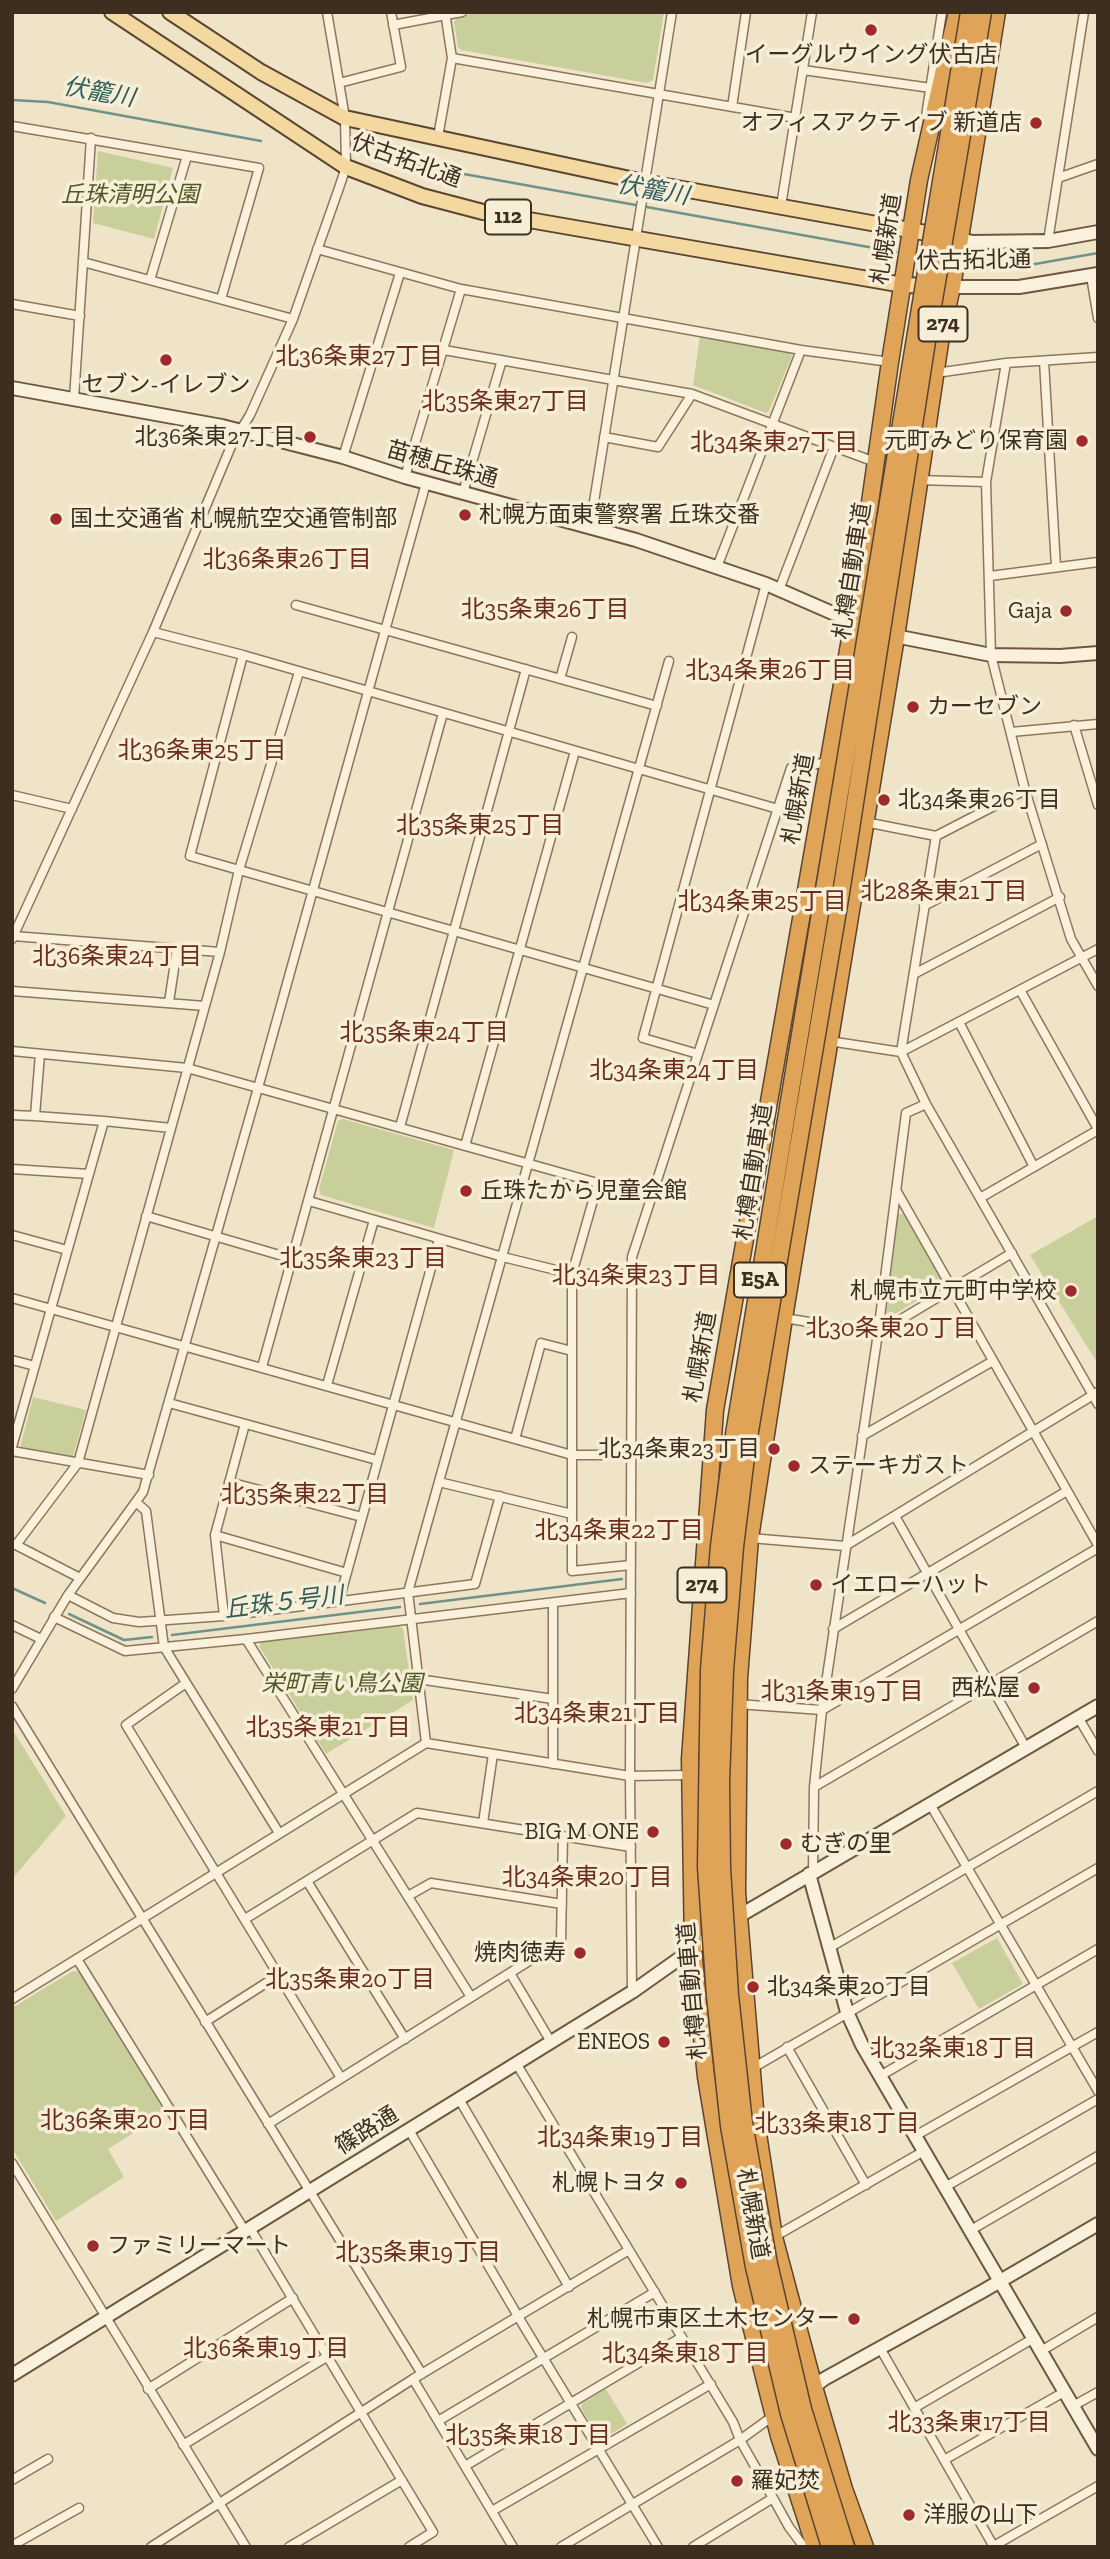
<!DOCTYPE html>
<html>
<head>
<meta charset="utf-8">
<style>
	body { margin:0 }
	#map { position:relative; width:1110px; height:2559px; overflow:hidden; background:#f0e4c8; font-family:"Zilla Slab",serif }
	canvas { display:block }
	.frame { position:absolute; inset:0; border:14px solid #3d2e20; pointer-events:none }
</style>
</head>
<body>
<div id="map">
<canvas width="1110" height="2559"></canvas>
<div class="frame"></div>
</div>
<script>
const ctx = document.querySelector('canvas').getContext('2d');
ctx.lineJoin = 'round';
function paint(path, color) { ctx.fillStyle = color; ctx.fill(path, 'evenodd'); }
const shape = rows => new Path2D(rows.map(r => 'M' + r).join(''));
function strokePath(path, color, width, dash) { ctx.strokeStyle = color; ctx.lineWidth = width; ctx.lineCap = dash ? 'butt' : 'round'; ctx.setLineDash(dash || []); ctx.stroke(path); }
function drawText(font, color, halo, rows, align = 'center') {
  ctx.font = font + ' "Zilla Slab","Noto Sans JP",serif'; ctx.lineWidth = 7; ctx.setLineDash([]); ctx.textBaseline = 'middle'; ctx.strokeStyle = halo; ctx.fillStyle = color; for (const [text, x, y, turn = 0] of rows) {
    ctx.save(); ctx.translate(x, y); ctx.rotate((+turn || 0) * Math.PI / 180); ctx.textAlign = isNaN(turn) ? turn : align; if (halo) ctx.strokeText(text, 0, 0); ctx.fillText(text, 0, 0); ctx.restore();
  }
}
paint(shape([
	[477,12,664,12,653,80,647,83,461,50,458,47,454,22,457,18],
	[98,151,173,168,154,239,93,223],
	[700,336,790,352,792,356,769,411,766,413,693,385],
	[343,1119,454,1150,434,1228,321,1195,319,1189,338,1121],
	[904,1213,943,1282,942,1286,888,1318,886,1316,898,1215],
	[1098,1216,1098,1364,1030,1255],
	[33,1397,86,1410,73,1457,20,1448],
	[399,1626,403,1629,413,1700,326,1754,259,1646,261,1642],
	[12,1729,66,1816,12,1879],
	[997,1938,1023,1984,979,2009,952,1963],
	[73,1971,80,1972,165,2113,108,2149,124,2177,56,2221,12,2148,12,2008],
	[606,2389,627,2424,604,2438,598,2437,581,2408,582,2403]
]), '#c9cf9b');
strokePath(shape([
	[12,100,48,102,261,141],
	[403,163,896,252],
	[974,263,1018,267,1098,253],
	[12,1588,45,1603],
	[420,1604,622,1579],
	[69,1614,124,1640,152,1637],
	[172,1635,400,1607]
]), '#6f938a', 2.5);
const street = shape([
	[393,25,462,12],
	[452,58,796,118],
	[803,70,931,88],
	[339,83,401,67,391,12],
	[732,107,746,12],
	[926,116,942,12],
	[12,126,259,168,221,299],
	[438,137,452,58,445,12],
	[1058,178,1098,164],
	[781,206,812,12],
	[1048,241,1084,12],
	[317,249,461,289,801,350,890,362],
	[83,262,293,319],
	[1091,276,1098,318],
	[150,280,187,156],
	[12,304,80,316],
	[444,350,692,394,875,462],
	[1044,361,1056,567],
	[1006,363,986,482,991,655,1025,790,1071,939,1098,986],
	[936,373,1006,363,1098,357],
	[74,399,91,138],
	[604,437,658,447,692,394],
	[343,457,400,273],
	[405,477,461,289],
	[918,480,986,482],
	[463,493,502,360],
	[590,527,672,12],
	[717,567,801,350],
	[990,576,1098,562],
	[779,590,834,447],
	[296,605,657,706],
	[153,632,243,655,778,809],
	[243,655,190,856,714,1005],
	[560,679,572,637],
	[1074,725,1098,805],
	[1011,732,1098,724],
	[1025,790,936,836,901,1052,1098,949],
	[12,795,72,809],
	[865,822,936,836],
	[924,906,1042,844],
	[13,936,220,952],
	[12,939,153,632,232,444,250,415,293,319,340,185,346,167,345,118,327,12],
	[914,974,1060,897],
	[1020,990,1098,1129],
	[12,991,205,1006],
	[169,1002,177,949],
	[959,1022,1034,1167],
	[829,1041,901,1052,926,1104,1098,1404],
	[12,1051,187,1068,651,1198],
	[698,1054,643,1038,766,584],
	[12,1115,35,1116,40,1054],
	[35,1116,104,1121,171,1128],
	[400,1127,526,669],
	[465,1146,575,751],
	[12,1169,89,1174],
	[598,1183,572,1274,572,1571,631,1565],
	[896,1190,1098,1545],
	[980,1198,1098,1130],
	[309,1201,503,1257,572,1274,632,1274],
	[146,1216,293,1259],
	[12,1235,67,1250],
	[12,1298,572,1455,632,1455],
	[784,1318,878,1333,1012,1253],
	[12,1360,35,1366],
	[262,1367,443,713],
	[327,1385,374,1220],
	[169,1403,377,1460],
	[862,1436,993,1361],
	[515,1439,541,1343,572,1351],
	[12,1447,104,1121],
	[12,1451,149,1475],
	[229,1482,362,1517],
	[439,1482,572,1514],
	[137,1503,146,1511,164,1647,279,1833],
	[895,1516,1026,1748],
	[215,1535,347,1573],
	[750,1538,845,1546,1098,1392],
	[14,1544,80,1578],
	[16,1545,78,1463,220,952,239,870,299,672],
	[68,1595,113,1618,139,1622,224,1616,475,1584,500,1496],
	[339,1601,439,1239],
	[224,1616,215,1535,245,1424],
	[54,1617,125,1651,246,1639,631,1593],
	[12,1625,41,1639],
	[833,1629,1067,1491],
	[246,1639,471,1997],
	[418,1679,553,1699],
	[186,1683,126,1725,341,2078],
	[12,1689,68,1595,143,1492,258,1088,426,483],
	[737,1704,822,1710,1098,1548],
	[12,1706,422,2374],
	[1078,1717,1098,1751],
	[426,1743,408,1592,669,661],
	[553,1764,553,1603],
	[814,1787,1098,1621],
	[930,1804,1098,2091],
	[483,1823,493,1754],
	[813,1871,814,1787,822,1710,878,1333,906,1113,926,1104],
	[307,1881,405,2039],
	[408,1896,431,1883,562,1904],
	[245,1919,417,1813,631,1847],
	[829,1948,1098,1791],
	[77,1959,245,2231],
	[510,1973,551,2042],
	[632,1992,630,1776,632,1257,791,768,829,762],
	[12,1999,426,1743,630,1776,690,1775],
	[205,2022,277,1976],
	[787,2047,866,2185],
	[516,2063,733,2422,740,2440,773,2498,789,2527,804,2547],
	[751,2069,1098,1868],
	[880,2076,1098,1949],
	[459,2099,569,2287],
	[268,2124,561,1941,563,1836],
	[409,2130,522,2323,658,2547],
	[915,2136,1098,2032],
	[12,2163,246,2547],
	[945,2187,1098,2099],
	[250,2228,433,2532,409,2547],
	[971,2230,1098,2156],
	[774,2237,924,2151],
	[880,2348,994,2547],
	[1041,2351,1098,2317],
	[413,2379,513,2547],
	[148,2389,293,2298],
	[1073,2406,1098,2392],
	[914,2408,1034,2338],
	[438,2421,655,2292],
	[183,2445,328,2356],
	[944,2460,1064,2392],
	[465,2466,682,2337],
	[12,2480,48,2459],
	[492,2511,711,2384],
	[15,2544,79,2508],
	[151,2547,413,2379,629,2250],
	[289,2547,402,2480],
	[561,2547,740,2440,773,2416],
	[693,2547,773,2498],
	[992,2547,1098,2486]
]);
const secondary = shape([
	[959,239,973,242,1048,241,1098,232],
	[952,287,1019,287,1098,274],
	[12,388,222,426,343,457,405,477,636,540,766,584,860,625],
	[890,635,991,655,1060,656,1098,653],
	[809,1874,847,2012,862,2045,1098,2449],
	[734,1919,1098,1706],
	[12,2375,632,1992,717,1932],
	[814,2387,824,2379,983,2291,1098,2224]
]);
const primary = shape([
	[112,12,346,167,422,196,483,212,903,285,933,286],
	[170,12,261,72,345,118,644,182,943,236]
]);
const highway = shape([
	[815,2547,779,2436,741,2286,706,2077,693,1950,690,1759,715,1410,853,622,890,362,919,180,957,12],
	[865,2547,844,2489,814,2387,774,2237,756,2121,737,1892,739,1678,750,1538,784,1318,896,637,941,336,952,287,997,12]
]);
strokePath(street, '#8d765c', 11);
strokePath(secondary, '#6f573f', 16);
strokePath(primary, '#5b4430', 18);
strokePath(highway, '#5b4430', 19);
strokePath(street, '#faf1dc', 8);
strokePath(secondary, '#faf1dc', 12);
strokePath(primary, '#f3d9a0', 14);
strokePath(highway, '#e0a458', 16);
const highwayBridge = shape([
	[830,2547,789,2414,754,2267,729,2126,715,1996,706,1867,709,1670,719,1546,732,1446,969,12],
	[846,2547,803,2409,769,2264,744,2123,730,1995,722,1868,721,1782,725,1670,735,1547,747,1449,841,893,928,335,983,12]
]);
strokePath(highwayBridge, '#5b4430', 19, []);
strokePath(highwayBridge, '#e0a458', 16);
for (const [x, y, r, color] of [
	[871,30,7,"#9e2a2b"],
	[1036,123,7,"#9e2a2b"],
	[166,360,7,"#9e2a2b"],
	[310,437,7,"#9e2a2b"],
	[1082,441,7,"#9e2a2b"],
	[465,515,7,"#9e2a2b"],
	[56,519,7,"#9e2a2b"],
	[1066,611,7,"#9e2a2b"],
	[913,707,7,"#9e2a2b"],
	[884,800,7,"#9e2a2b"],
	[466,1191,7,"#9e2a2b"],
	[1071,1291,7,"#9e2a2b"],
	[774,1449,7,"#9e2a2b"],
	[794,1466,7,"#9e2a2b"],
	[816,1585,7,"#9e2a2b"],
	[1034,1688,7,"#9e2a2b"],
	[653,1832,7,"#9e2a2b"],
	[786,1844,7,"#9e2a2b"],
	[580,1953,7,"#9e2a2b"],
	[753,1987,7,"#9e2a2b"],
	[664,2042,7,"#9e2a2b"],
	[681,2183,7,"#9e2a2b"],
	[93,2246,7,"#9e2a2b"],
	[854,2319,7,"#9e2a2b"],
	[737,2481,7,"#9e2a2b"],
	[909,2515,7,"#9e2a2b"]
]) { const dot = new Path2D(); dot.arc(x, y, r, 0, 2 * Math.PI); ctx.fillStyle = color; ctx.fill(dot); strokePath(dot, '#f7eed8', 2.5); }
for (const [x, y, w] of [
	[508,217,46],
	[943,324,49],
	[760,1280,52],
	[702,1585,49]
]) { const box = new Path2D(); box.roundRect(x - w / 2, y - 17.5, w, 35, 5); ctx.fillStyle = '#f7eed8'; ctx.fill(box); strokePath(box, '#3d2e20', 2); }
drawText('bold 21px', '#3d2e20', null, [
	["112",508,217],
	["274",943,324],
	["E5A",760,1280],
	["274",702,1585]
]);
drawText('23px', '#3d2e20', '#f7eed8', [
	["イーグルウイング伏古店",871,55,"center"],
	["オフィスアクティブ 新道店",1022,123],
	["セブン-イレブン",166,385,"center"],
	["北36条東27丁目",296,437],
	["元町みどり保育園",1068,441],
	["札幌方面東警察署 丘珠交番",479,515,"left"],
	["国土交通省 札幌航空交通管制部",70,519,"left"],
	["Gaja",1052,611],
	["カーセブン",927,707,"left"],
	["北34条東26丁目",898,800,"left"],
	["丘珠たから児童会館",480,1191,"left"],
	["札幌市立元町中学校",1057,1291],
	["北34条東23丁目",760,1449],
	["ステーキガスト",808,1466,"left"],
	["イエローハット",830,1585,"left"],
	["西松屋",1020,1688],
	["BIG M ONE",639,1832],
	["むぎの里",800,1844,"left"],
	["焼肉徳寿",566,1953],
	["北34条東20丁目",767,1987,"left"],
	["ENEOS",650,2042],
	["札幌トヨタ",667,2183],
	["ファミリーマート",107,2246,"left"],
	["札幌市東区土木センター",840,2319],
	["羅妃焚",751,2481,"left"],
	["洋服の山下",923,2515,"left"]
], 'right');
drawText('23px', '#3d2e20', '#f7eed8', [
	["伏古拓北通",406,161,20],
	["札幌新道",887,239,-81],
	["伏古拓北通",974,261,-1],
	["苗穂丘珠通",442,465,16],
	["札樽自動車道",853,571,-81],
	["札幌新道",799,799,-80],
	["札樽自動車道",754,1172,-81],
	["札幌新道",701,1357,-80],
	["札樽自動車道",693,1991,-95],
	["篠路通",367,2131,-32],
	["札幌新道",752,2214,80]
]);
drawText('italic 23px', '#4d5a26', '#f7eed8', [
	["丘珠清明公園",130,195],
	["栄町青い鳥公園",342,1684]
]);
drawText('italic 24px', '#2f5d5a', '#f7eed8', [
	["伏籠川",99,93,10],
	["伏籠川",653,191,10],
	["丘珠５号川",284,1603,-7]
]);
drawText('24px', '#6b2e1e', '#f7eed8', [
	["北36条東27丁目",359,357],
	["北35条東27丁目",505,402],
	["北34条東27丁目",774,443],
	["北36条東26丁目",287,560],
	["北35条東26丁目",545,610],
	["北34条東26丁目",770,671],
	["北36条東25丁目",202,751],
	["北35条東25丁目",480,826],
	["北28条東21丁目",944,892],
	["北34条東25丁目",762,902],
	["北36条東24丁目",117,957],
	["北35条東24丁目",424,1033],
	["北34条東24丁目",674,1071],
	["北35条東23丁目",363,1259],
	["北34条東23丁目",636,1276],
	["北30条東20丁目",891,1329],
	["北35条東22丁目",305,1495],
	["北34条東22丁目",619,1531],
	["北31条東19丁目",842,1692],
	["北34条東21丁目",597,1714],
	["北35条東21丁目",328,1728],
	["北34条東20丁目",587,1878],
	["北35条東20丁目",350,1980],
	["北32条東18丁目",953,2049],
	["北36条東20丁目",125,2121],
	["北33条東18丁目",837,2124],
	["北34条東19丁目",620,2138],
	["北35条東19丁目",418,2253],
	["北36条東19丁目",266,2349],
	["北34条東18丁目",685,2354],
	["北33条東17丁目",969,2423],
	["北35条東18丁目",528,2436]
]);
</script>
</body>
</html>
